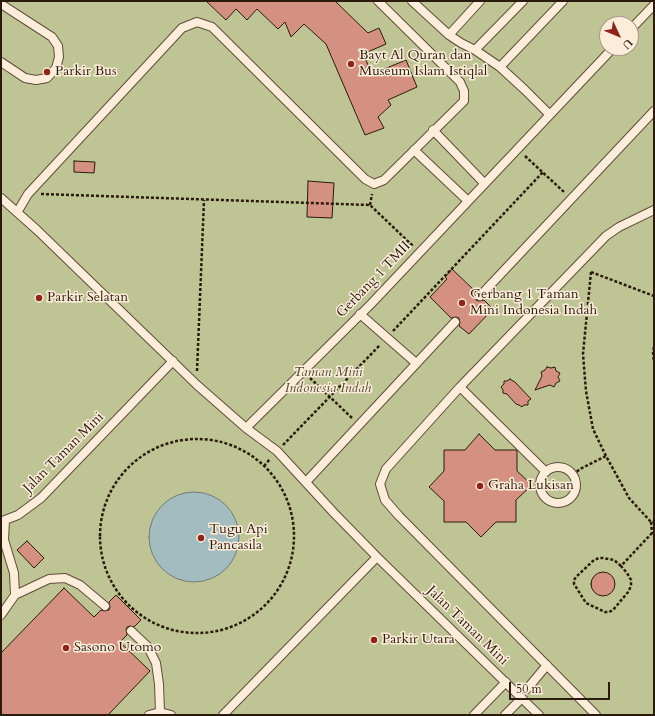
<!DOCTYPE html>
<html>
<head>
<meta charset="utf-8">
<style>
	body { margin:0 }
	#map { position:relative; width:655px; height:716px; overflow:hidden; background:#f9e4c6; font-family:Cardo,serif }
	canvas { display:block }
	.frame { position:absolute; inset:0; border:2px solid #2b1b0d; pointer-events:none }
	.north { position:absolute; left:599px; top:16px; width:40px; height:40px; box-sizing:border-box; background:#fbedda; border:1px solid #a89988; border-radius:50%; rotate:134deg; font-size:11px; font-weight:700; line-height:16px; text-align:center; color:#2b1b0d }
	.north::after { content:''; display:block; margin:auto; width:14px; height:18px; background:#8f2418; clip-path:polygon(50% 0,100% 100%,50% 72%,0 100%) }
	.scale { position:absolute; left:509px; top:682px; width:101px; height:18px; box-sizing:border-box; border:2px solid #2b1b0d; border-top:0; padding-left:5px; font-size:12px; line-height:14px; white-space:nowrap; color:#2b1b0d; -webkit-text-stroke:3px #fbedda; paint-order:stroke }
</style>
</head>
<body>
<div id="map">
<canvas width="655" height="716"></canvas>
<div class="frame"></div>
<div class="north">U</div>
<div class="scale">50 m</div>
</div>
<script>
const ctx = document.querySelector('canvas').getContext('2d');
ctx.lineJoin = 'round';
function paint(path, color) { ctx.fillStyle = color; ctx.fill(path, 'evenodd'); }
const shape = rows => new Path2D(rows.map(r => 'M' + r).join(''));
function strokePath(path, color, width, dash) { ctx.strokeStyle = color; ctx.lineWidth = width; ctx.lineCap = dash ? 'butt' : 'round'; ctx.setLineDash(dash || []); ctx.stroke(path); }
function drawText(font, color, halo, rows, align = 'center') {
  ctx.font = font + ' Cardo,serif'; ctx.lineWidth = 3; ctx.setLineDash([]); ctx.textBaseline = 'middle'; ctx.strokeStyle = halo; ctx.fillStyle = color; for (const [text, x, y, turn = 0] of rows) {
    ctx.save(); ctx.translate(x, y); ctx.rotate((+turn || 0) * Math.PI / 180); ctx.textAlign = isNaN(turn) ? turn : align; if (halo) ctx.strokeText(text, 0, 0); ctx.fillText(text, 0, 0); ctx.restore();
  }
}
paint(shape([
	[1,1,654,1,654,715,1,715],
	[607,24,631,24,631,48,607,48]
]), '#bfc494');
const water = shape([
	'149 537a45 45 0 1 1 90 0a45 45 0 1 1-90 0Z'
]);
paint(water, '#a3bcbf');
strokePath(water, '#737c78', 1);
const building = shape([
	[206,1,335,1,368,33,379,28,386,44,363,54,370,69,377,72,406,60,417,87,388,100,391,105,378,117,384,128,365,135,326,44,304,24,291,37,285,22,278,29,257,9,247,20,236,9,226,20,206,1],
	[74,161,95,162,94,173,74,172,74,161],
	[308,181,334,183,332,218,307,217,308,181],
	[452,269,476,292,475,295,476,300,479,301,484,300,493,309,469,334,459,326,460,323,459,318,456,317,451,318,430,297,447,279,445,277,452,269],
	[547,367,551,368,555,367,556,371,560,373,558,377,560,381,556,383,554,387,550,385,535,390,542,376,541,372,545,370,547,367],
	[510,379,513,381,515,382,531,399,528,401,528,405,524,405,522,407,519,405,516,404,507,394,503,393,503,390,501,387,504,384,504,381,507,381,510,379],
	[479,434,495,450,516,450,517,451,517,471,532,485,516,500,516,522,496,522,481,537,466,522,444,522,444,501,429,487,444,471,444,450,465,450,479,434],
	[27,541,44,558,34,568,17,550,27,541],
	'591 584a12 12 0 1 1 24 0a12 12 0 1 1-24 0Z',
	[64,588,94,617,101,610,104,611,109,610,110,607,109,602,116,595,141,620,134,627,130,626,127,627,126,630,127,635,120,642,150,671,108,715,1,715,1,653,64,588]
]);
paint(building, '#d49181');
strokePath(building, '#2b1b0d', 1);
const service = shape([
	[412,1,449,35,461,43,475,50,500,67,525,90,549,114],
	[1,4,52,37,58,46,59,57,56,68,47,78,36,80,25,78,1,62],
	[631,29,654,5],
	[449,35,480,1],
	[475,50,523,1],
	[500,67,563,1],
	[433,130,484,183],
	[414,150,468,201],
	[1,198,37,230,197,385,246,428,277,451,334,513,377,557,539,715],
	[18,211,28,194,182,28,197,22,212,27,365,179,374,184,384,180,464,101,464,91,460,82,378,1],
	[480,296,654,111],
	[360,314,416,363],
	[460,387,546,472],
	[246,428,371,304,613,48],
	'540 485a18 18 0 1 1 36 0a18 18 0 1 1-36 0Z',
	[306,482,455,322],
	[5,520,18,515,41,498,173,361],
	[15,595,49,579,65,578,80,585,105,606],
	[1,615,15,595,14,573,4,540,5,520],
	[131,631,148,647,156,663,159,684,160,712],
	[527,689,547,665],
	[149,715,160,712,171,715],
	[223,715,377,557],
	[474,715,506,682],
	[505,715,522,698],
	[596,715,399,516,385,500,380,484,386,469,460,387,606,236,619,227,654,210]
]);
strokePath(service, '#5e4d3b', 10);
strokePath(shape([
	[525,156,564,192],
	[41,194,370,205,413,246],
	[370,205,372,194],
	[591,272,583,354,586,391,593,429,606,456,629,498,651,522,654,522],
	[591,272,654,296],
	[393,331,543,172],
	[654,347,653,352,654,362],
	[197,371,204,200],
	[310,378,352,418],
	'100 536a97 97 0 1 1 194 0a97 97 0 1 1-194 0Z',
	[283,445,380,345],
	[264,466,270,459],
	[573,475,580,469,606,456],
	[651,522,652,533,654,533],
	[621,566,614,560,603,558,599,558,594,560,576,577,574,580,574,584,586,603,605,612,609,612,613,610,629,591,631,585,631,580,627,573,621,566,652,533]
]), '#2b1b0d', 2.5, [3, 2]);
strokePath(service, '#fbedda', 8);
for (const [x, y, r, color] of [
	[351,64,4,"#8f2418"],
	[47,72,4,"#8f2418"],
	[39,298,4,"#8f2418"],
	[462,303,4,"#8f2418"],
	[480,486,4,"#8f2418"],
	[201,538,4,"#8f2418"],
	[374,640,4,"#8f2418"],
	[66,648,4,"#8f2418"]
]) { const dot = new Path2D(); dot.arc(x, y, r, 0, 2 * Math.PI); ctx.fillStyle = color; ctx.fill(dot); strokePath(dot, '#fbedda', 1.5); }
drawText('14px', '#2b1b0d', '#fbedda', [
	["Bayt Al Quran dan",359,56],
	["Museum Islam Istiqlal",359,72],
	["Parkir Bus",55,72],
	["Gerbang 1 Taman",470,295],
	["Mini Indonesia Indah",470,311],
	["Parkir Selatan",47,298],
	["Graha Lukisan",488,486],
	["Tugu Api",209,530],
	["Pancasila",209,546],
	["Parkir Utara",382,640],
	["Sasono Utomo",74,648]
], 'left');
drawText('14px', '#2b1b0d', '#fbedda', [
	["Gerbang 1 TMII",374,280,-46],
	["Jalan Taman Mini",64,453,-45],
	["Jalan Taman Mini",467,626,44]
]);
drawText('italic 14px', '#574e36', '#fbedda', [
	["Taman Mini",328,373],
	["Indonesia Indah",328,389]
]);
</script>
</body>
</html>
